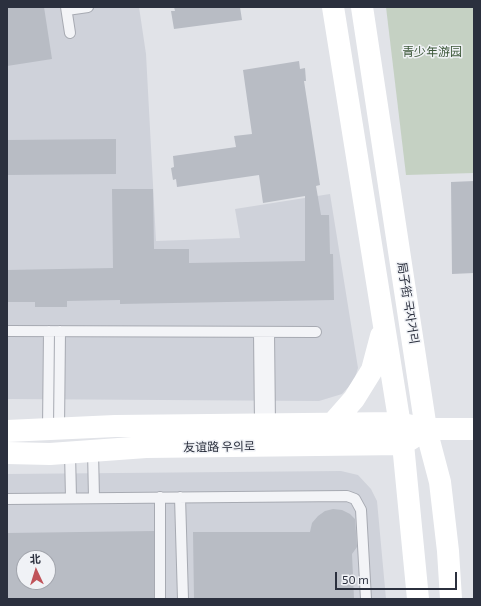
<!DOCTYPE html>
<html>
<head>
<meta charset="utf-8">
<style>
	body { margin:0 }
	#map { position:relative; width:481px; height:606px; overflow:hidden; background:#e1e3e8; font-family:"Exo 2","Noto Sans SC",sans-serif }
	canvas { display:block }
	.frame { position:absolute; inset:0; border:8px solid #2b303e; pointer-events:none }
	.north { position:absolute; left:16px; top:550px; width:40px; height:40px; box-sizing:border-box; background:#f0f2f6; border:1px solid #a1a4ac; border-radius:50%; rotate:356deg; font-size:11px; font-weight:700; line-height:16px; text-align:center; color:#2b303e }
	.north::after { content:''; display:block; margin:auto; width:14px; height:18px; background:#c0535a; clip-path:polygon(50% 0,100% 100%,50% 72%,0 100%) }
	.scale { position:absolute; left:335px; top:572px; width:122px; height:18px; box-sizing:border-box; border:2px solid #2b303e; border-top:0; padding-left:5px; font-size:12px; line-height:14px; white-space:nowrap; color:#2b303e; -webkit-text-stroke:3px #f0f2f6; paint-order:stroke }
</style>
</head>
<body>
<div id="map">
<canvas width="481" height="606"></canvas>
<div class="frame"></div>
<div class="north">北</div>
<div class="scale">50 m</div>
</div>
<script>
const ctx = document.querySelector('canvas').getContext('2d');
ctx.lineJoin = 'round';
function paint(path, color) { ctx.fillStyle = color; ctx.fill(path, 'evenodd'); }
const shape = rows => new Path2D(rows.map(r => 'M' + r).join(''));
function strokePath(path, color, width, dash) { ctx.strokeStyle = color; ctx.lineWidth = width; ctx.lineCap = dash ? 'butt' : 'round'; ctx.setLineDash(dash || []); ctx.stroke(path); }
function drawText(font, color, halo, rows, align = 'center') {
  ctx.font = font + ' "Exo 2","Noto Sans SC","Noto Sans KR",sans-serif'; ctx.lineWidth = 3; ctx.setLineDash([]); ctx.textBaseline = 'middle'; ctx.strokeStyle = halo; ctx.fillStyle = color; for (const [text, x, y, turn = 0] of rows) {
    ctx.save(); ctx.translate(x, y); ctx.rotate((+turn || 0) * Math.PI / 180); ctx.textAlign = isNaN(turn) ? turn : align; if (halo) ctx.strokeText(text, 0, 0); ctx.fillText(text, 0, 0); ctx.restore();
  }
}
paint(shape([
	[7,7,139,7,146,54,156,241,240,238,235,209,330,194,358,368,354,381,342,394,319,401,7,399],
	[341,471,358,475,371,489,377,501,386,599,7,599,7,474],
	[24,558,48,558,48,582,24,582]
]), '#cfd2da');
paint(shape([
	[386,7,474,7,474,173,406,175]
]), '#c5d1c3');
paint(shape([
	[7,7,44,7,52,59,7,66],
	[174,7,240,7,242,20,174,29,171,11,175,11],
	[299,61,300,69,305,68,306,81,304,81,320,185,316,186,321,215,329,215,330,254,333,254,334,300,120,304,120,300,67,301,67,307,35,307,35,302,7,302,7,270,113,268,112,189,153,189,154,249,189,249,189,263,305,261,305,196,263,203,259,175,177,187,176,179,173,180,171,168,174,167,173,156,236,147,234,136,252,134,243,70],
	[116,139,116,174,7,175,7,140],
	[474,181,474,273,452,274,451,182],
	[333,509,342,510,350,514,355,519,357,547,352,554,354,599,194,599,193,532,310,532,312,523,318,516,325,511],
	[154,531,154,599,7,599,7,533],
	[24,558,48,558,48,582,24,582]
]), '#b8bcc4');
const service = shape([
	[66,7,70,33],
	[67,10,88,7],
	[7,331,316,332],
	[259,332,260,425],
	[269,332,270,425],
	[48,429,49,331],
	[59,429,60,331],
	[93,451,94,498],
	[70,452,71,498],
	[160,497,160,599],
	[180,497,183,599],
	[7,499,347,496,355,499,361,510,366,599]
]);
strokePath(service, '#a7aab2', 12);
strokePath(service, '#f3f4f7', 10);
strokePath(shape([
	[333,7,403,444,418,599],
	[362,7,426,429,440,482,448,551,451,599],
	[332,424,354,399,372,370,381,336],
	[7,431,115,426,398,423,426,429,474,429],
	[7,453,50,454,146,447,403,444,414,437]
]), '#fff', 22);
drawText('12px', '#3d583a', '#f0f2f6', [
	["青少年游园",432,52]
]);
drawText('12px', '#2b303e', '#f0f2f6', [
	["局子街 국자거리",408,303,81],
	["友谊路 우의로",219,447,-1]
]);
</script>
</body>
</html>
